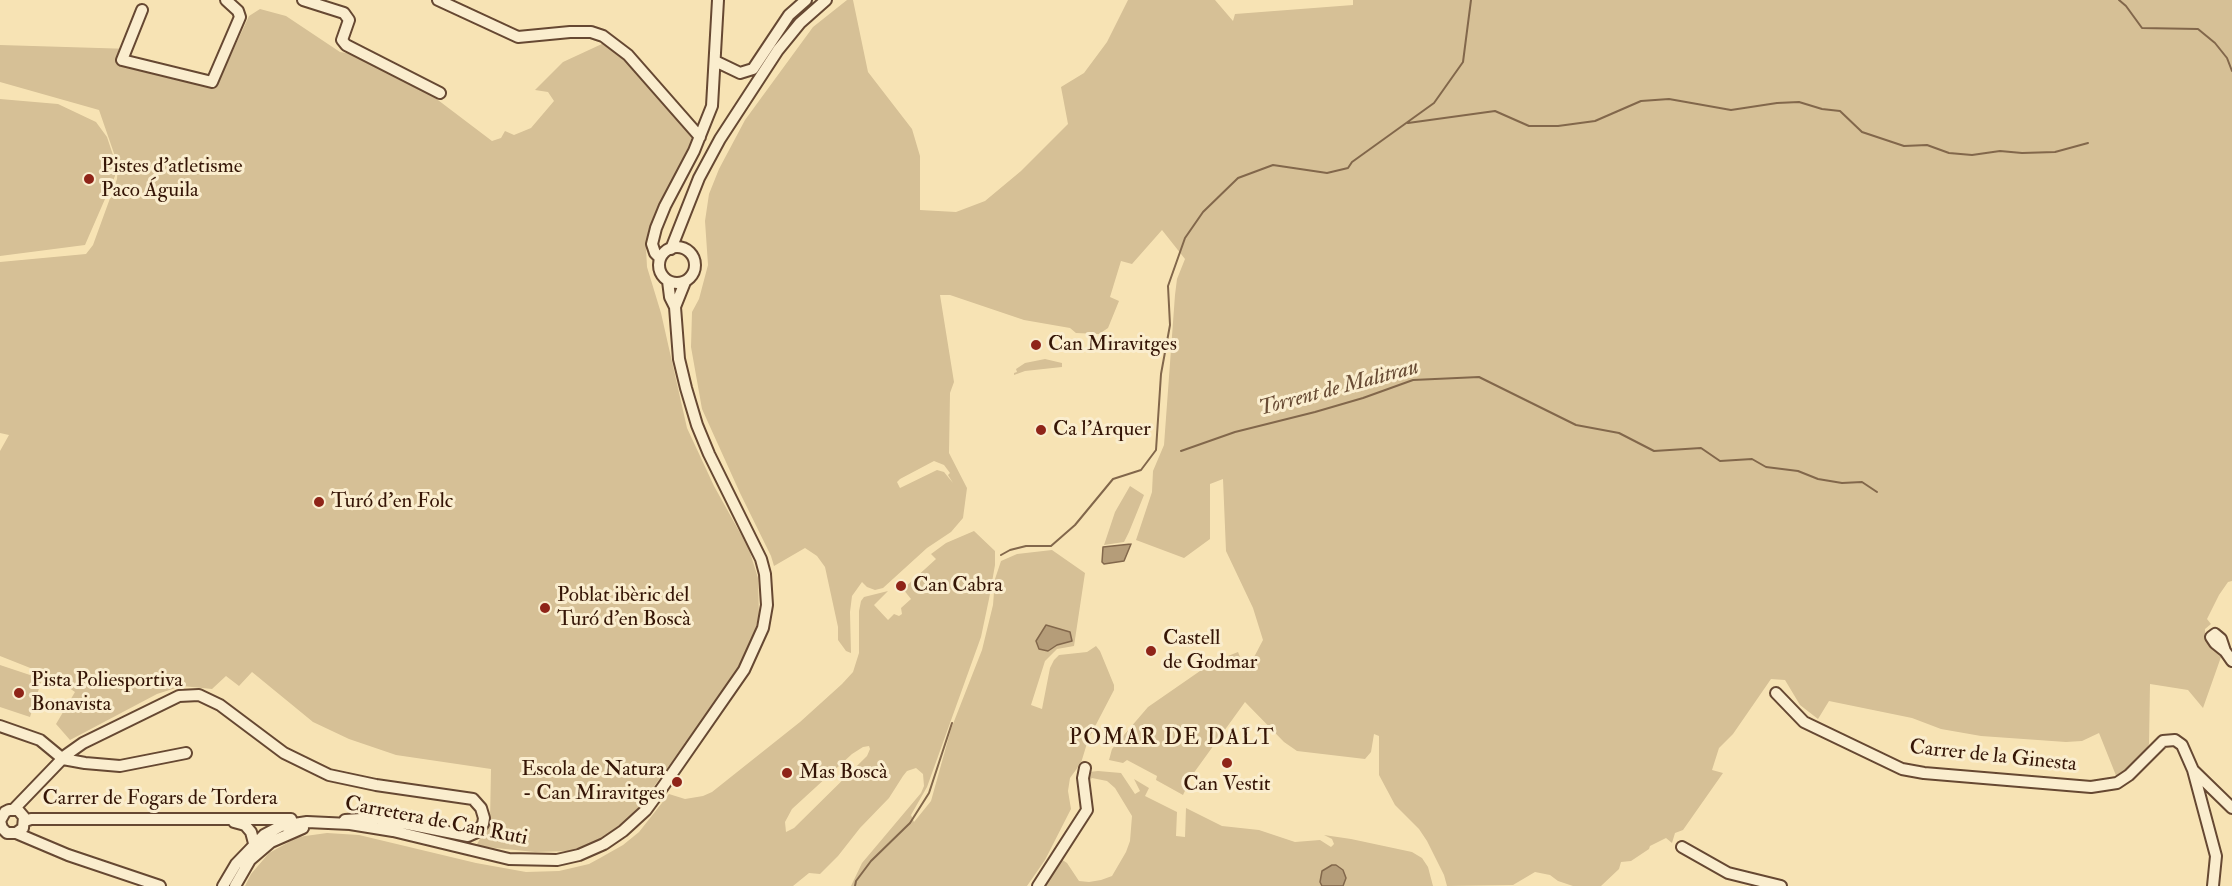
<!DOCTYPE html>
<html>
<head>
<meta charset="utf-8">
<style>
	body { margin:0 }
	canvas { display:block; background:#f7e3b4 }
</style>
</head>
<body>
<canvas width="2232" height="886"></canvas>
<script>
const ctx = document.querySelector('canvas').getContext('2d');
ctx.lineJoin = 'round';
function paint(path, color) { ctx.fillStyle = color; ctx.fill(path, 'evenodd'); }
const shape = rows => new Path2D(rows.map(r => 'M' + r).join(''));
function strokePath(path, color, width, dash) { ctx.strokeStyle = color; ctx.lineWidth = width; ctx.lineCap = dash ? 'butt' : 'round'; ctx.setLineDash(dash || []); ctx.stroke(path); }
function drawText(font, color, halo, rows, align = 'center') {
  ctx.font = font + ' "IM FELL Double Pica",serif'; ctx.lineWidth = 6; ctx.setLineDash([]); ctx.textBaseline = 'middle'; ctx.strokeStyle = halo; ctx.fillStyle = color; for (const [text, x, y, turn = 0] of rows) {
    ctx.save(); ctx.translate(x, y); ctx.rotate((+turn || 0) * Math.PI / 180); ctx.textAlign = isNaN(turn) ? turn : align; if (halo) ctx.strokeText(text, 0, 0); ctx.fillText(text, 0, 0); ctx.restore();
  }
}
paint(shape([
	[847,0,853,0,868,72,912,129,920,156,920,210,956,212,985,201,1021,171,1068,124,1061,87,1084,73,1107,42,1128,0,1215,0,1233,21,1235,14,1353,5,1353,0,2232,0,2232,581,2228,582,2219,595,2207,619,2211,624,2205,629,2205,636,2221,657,2203,708,2188,690,2150,684,2149,744,2144,754,2130,770,2117,778,2099,733,2082,741,2066,742,1981,736,1941,729,1912,718,1829,701,1818,719,1800,705,1785,680,1771,679,1733,734,1719,748,1712,770,1723,773,1683,830,1675,833,1672,843,1666,838,1650,846,1649,849,1631,861,1621,862,1619,869,1601,886,1573,886,1558,881,1550,875,1535,872,1513,885,1447,886,1444,875,1427,841,1419,829,1395,805,1379,775,1379,736,1374,734,1371,752,1365,759,1297,751,1284,742,1245,702,1193,774,1183,795,1156,780,1157,776,1127,760,1123,763,1109,760,1112,749,1148,707,1213,662,1238,652,1242,662,1247,667,1256,671,1253,659,1263,640,1253,608,1226,551,1223,479,1210,484,1210,539,1184,558,1136,540,1152,492,1153,471,1164,445,1175,295,1177,279,1185,259,1162,230,1132,264,1121,261,1110,297,1119,301,1108,328,1099,334,1076,333,1070,328,1024,320,950,295,940,295,954,382,950,393,949,453,967,488,963,518,951,532,927,548,883,588,875,590,867,587,862,582,852,596,850,612,851,653,846,651,838,640,838,627,825,567,817,556,805,548,774,566,771,556,740,493,702,409,691,347,692,312,699,299,708,265,705,221,709,194,719,169,745,120,813,27],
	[934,461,944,465,950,473,948,475,953,483,944,472,937,470,900,488,897,482,900,479],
	[260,9,286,16,340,52,352,54,430,94,492,141,501,138,505,131,514,135,531,128,554,101,548,92,535,90,563,62,604,43,627,62,693,138,654,215,646,248,647,267,661,313,687,428,714,486,749,549,758,578,759,615,752,641,739,669,634,814,605,838,571,851,535,852,476,846,490,821,491,769,396,755,349,739,313,722,252,672,239,686,226,676,212,689,182,686,157,694,70,740,56,724,75,692,53,677,0,656,0,451,9,435,0,433,0,262,86,254,93,245,117,179,118,165,99,110,0,82,0,45,132,49,130,55,207,87,214,69,223,72,249,16],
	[0,99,58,104,96,122,107,137,115,161,115,176,85,245,0,256],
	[1045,359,1062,363,1062,367,1025,371,1014,375,1014,373,1017,372,1016,369,1025,363],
	[1130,486,1144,495,1129,532,1124,542,1104,545,1115,512],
	[974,531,995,551,995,565,989,599,981,637,927,787,911,815,914,822,931,801,951,729,982,650,993,605,995,579,1001,561,1017,554,1052,550,1085,573,1074,646,1057,649,1045,661,1031,705,1042,709,1050,668,1054,660,1059,655,1087,652,1096,646,1100,651,1114,685,1114,690,1088,740,1081,763,1070,778,1068,791,1071,809,1045,860,1027,886,851,886,862,863,921,793,924,786,923,774,916,768,907,771,903,776,889,798,860,828,838,856,820,874,809,873,793,886,245,886,251,874,269,853,298,837,327,833,359,835,476,863,526,872,559,871,589,864,600,858,623,845,639,832,669,794,685,799,703,796,712,792,800,722,842,684,853,672,859,653,859,611,861,601,864,597,888,591,874,605,888,620,894,614,899,616,902,614,901,608,911,599,903,589,936,559,931,554,946,543],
	[869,746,870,749,867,756,794,828,786,832,785,822,792,809,852,754,863,747],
	[0,665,42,679,30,717,0,707],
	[1098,771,1121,773,1135,794,1140,791,1134,779,1149,788,1145,796,1177,812,1176,836,1185,837,1186,808,1222,826,1259,830,1295,842,1320,840,1331,847,1334,844,1332,839,1324,835,1351,839,1412,852,1422,858,1428,867,1433,886,1040,886,1061,859,1067,863,1079,881,1089,882,1101,880,1112,876,1126,852,1130,841,1132,816,1115,788,1107,781,1092,778,1087,782,1089,772]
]), '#d6c096');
const water = shape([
	[1131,544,1124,561,1104,564,1102,562,1103,547,1131,544],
	[1046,625,1070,632,1072,641,1057,645,1048,651,1039,649,1036,641,1046,625],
	[1332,865,1336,865,1343,870,1346,878,1343,886,1322,886,1320,882,1322,871,1332,865]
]);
paint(water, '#b59d79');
strokePath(water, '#82674b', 1.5);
strokePath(shape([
	[2119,0,2126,6,2142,28,2198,29,2215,43,2227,58,2232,71],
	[1408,123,1495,111,1529,126,1558,126,1595,121,1641,101,1669,99,1731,110,1777,103,1799,102,1822,109,1840,111,1862,132,1904,146,1927,145,1949,153,1972,155,2000,151,2022,153,2055,152,2088,143],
	[1181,451,1235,432,1315,412,1363,398,1413,380,1479,377,1576,425,1619,433,1654,451,1701,448,1720,461,1752,459,1766,467,1798,471,1818,479,1842,483,1862,482,1877,492],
	[1001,555,1010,550,1026,546,1051,546,1075,525,1113,479,1141,470,1156,450,1161,374,1170,325,1168,286,1185,238,1203,212,1238,178,1273,165,1327,173,1348,168,1352,162,1434,103,1463,62,1471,0],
	[855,886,856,881,871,861,910,823,929,793,952,723]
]), '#82674b', 2);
const minor = shape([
	[303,0,344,13,349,20,342,40,346,45,440,93],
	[438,0,518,37,570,32,591,32,603,36,628,55,700,137],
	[142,10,122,60,212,82,240,17,238,11,226,0],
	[715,61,740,73,753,69,789,15,806,0],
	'659 265a18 18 0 1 1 36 0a18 18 0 1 1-36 0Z',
	[671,249,699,178,720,139,778,50,800,23,826,0],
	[660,258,655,253,652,244,656,228,665,206,694,151,712,106,718,0],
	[668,281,670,297,675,307],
	[2225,651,2215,643,2211,637,2215,634,2221,639,2225,651,2232,661],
	[1776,693,1804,722,1902,769,1924,773,2091,787,2117,783,2129,775,2163,741,2175,740,2182,745,2193,770,2216,856,2213,886],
	[0,726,40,740,63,759,85,763,120,766,186,753],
	[2193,770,2232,808],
	[14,809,66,755,83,743,179,696,199,695,220,705,284,753,329,775,376,785,473,799,481,808,484,818,483,824,477,832,468,836,377,818,345,820],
	[25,821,31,819,291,819],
	[234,822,245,825,251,832,255,847],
	[16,833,23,828,24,817,18,810,9,810,5,812,0,821,2,828,7,833,16,833,68,855,160,886],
	[1682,847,1728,873,1781,886],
	[223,886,236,864,264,835,281,826,307,822,350,824,393,831,509,859,557,860,579,855,604,844,623,831,646,810,662,788,744,670,763,628,767,605,765,574,761,559,709,454,697,425,686,388,679,359,675,307,685,282],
	[235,886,250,860,271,842,303,828],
	[1038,886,1087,810,1083,778,1085,768]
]);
strokePath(minor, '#664832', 14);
strokePath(minor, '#faedce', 10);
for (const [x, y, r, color] of [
	[89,179,6,"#8f2418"],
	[1036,345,6,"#8f2418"],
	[1041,430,6,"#8f2418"],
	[319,502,6,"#8f2418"],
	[901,586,6,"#8f2418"],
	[545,608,6,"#8f2418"],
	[1151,651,6,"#8f2418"],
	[19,693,6,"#8f2418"],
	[1227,763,6,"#8f2418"],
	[787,773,6,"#8f2418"],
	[677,782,6,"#8f2418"]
]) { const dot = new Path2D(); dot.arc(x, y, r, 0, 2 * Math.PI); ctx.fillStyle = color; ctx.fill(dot); strokePath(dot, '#faedce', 2); }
drawText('21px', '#351506', '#faedce', [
	["Pistes d'atletisme",101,167],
	["Paco Águila",101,191],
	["Can Miravitges",1048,345],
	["Ca l'Arquer",1053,430],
	["Turó d'en Folc",331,502],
	["Can Cabra",913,586],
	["Poblat ibèric del",557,596],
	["Turó d'en Boscà",557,620],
	["Castell",1163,639],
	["de Godmar",1163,663],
	["Pista Poliesportiva",31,681],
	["Bonavista",31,705],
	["Escola de Natura",665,770,"right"],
	["- Can Miravitges",665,794,"right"],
	["Mas Boscà",799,773],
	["Can Vestit",1227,785,"center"]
], 'left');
drawText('21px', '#351506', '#faedce', [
	["Carrer de la Ginesta",1993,757,6],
	["Carrer de Fogars de Tordera",160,799],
	["Carretera de Can Ruti",436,822,11]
]);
drawText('italic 22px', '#684b34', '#faedce', [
	["Torrent de Malitrau",1339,389,-15]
]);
ctx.letterSpacing = '1.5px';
drawText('22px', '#351506', '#faedce', [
	["POMAR DE DALT",1172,739]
]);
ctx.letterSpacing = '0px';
</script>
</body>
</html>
